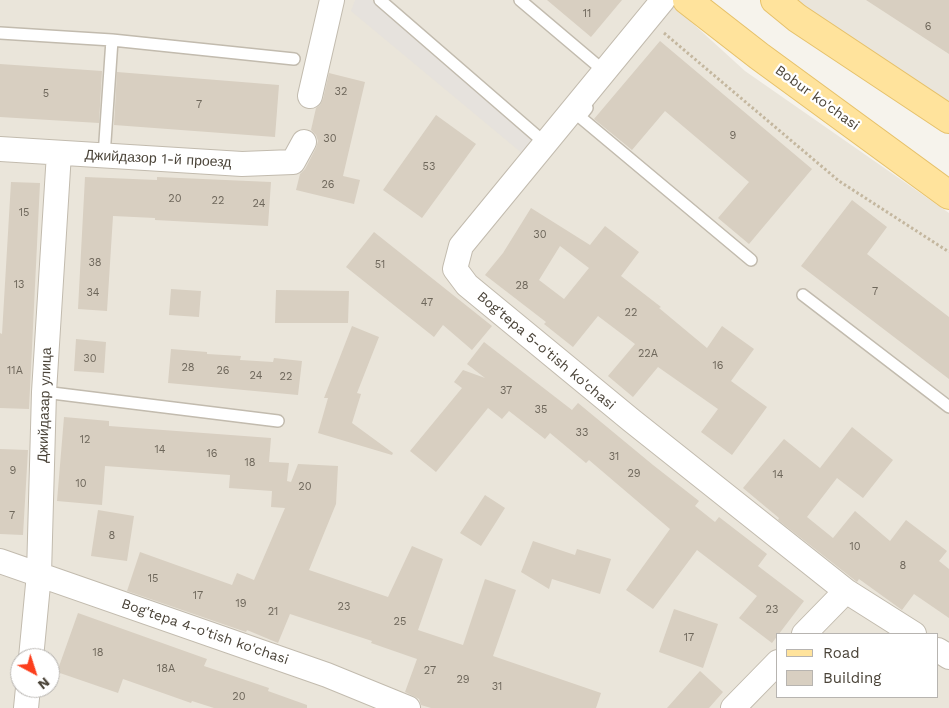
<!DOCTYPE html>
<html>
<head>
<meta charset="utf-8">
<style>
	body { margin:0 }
	#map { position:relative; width:949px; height:708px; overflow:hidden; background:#f6f3ec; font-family:"Work Sans",sans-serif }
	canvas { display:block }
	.legend { position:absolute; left:776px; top:633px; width:162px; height:65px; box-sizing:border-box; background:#fff; border:1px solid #b7b4b0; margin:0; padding:6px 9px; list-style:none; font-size:15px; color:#4b4439 }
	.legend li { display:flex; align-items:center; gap:10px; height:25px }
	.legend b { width:25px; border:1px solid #b7b4b0 }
	.north { position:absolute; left:10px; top:648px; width:50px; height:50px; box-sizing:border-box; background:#fff; border:1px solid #b7b4b0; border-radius:50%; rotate:140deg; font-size:14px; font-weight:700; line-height:20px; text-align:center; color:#4b4439 }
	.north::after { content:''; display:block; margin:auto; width:18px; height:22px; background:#fc3f1d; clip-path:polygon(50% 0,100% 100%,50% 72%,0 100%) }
</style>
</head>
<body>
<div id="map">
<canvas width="949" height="708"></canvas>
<ul class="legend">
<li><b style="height:6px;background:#ffe39c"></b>Road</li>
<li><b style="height:14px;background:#d8cfc1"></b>Building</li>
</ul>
<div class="north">N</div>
</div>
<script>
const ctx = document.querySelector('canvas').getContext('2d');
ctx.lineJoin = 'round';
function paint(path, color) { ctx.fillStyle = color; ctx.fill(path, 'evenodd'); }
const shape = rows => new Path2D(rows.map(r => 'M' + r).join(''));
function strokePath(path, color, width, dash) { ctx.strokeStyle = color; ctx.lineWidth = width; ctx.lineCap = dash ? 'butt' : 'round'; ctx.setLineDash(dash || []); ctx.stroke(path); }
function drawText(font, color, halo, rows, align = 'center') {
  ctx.font = font + ' "Work Sans",sans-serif'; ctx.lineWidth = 4.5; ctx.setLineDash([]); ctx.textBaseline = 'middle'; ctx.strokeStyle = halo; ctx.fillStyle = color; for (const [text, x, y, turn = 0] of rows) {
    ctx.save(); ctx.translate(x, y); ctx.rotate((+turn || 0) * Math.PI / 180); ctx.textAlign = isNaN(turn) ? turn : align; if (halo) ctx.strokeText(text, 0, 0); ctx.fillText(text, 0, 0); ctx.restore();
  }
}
paint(shape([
	[0,0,667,0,745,71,949,213,949,708,0,708],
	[778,634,938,634,938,697,778,697],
	[20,658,50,658,50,688,20,688],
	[775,0,949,0,949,119]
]), '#eae5da');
paint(shape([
	[355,0,371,0,537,140,523,154,351,11]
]), '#e6e2dd');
paint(shape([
	[547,0,622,0,591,37],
	[866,0,949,0,949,54],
	[660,41,812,169,749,244,718,218,749,182,665,111,632,150,594,119],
	[0,64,102,71,99,123,0,117],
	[117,72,279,85,275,137,114,125],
	[329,73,365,82,343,176,360,180,354,204,296,190,300,174,305,169,316,148,318,141,316,135,311,130,316,108,320,105,323,99],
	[436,115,476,144,422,218,383,190],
	[85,177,157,180,157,177,271,182,268,226,155,220,155,218,113,216,107,311,78,309],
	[11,182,40,183,29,409,0,408,0,333,2,334],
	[852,200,887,227,867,254,949,317,949,379,801,266],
	[531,208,590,245,605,226,639,252,621,276,661,307,659,308,707,348,722,326,754,349,731,381,767,407,732,455,701,432,718,409,658,367,633,397,608,376,635,344,598,316,573,347,544,324,546,322,485,275,503,253],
	[560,246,589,268,564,299,539,280],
	[374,232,492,326,472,350,443,325,434,337,346,267],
	[171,289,201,291,199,317,169,315],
	[276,290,349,291,348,323,275,323],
	[352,326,379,337,357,393,361,394,352,423,393,453,392,455,318,433,328,398,324,398],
	[76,339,106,342,104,373,74,371],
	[484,342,572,410,578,403,653,465,699,501,695,506,715,522,719,517,767,554,758,566,804,601,772,643,739,618,757,596,697,550,653,609,626,590,670,529,589,460,586,463,550,433,545,439,509,411,502,419,488,408,436,472,410,451,462,388,454,382,463,370,485,378,467,364],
	[171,349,207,352,207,354,241,356,240,360,273,362,274,358,302,361,298,395,168,383],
	[64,417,109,421,109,426,271,438,269,462,289,463,287,481,291,482,298,464,338,466,336,504,309,570,388,597,412,546,443,559,418,630,463,645,485,579,516,590,493,656,601,693,596,708,431,708,421,705,419,699,405,692,417,659,371,643,372,641,290,614,278,643,247,630,246,632,127,591,140,552,232,585,237,573,254,580,285,508,271,507,272,491,229,488,230,475,105,466,102,505,57,501],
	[852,427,893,460,863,498,837,478,807,517,833,538,855,511,890,541,906,520,947,551,939,561,949,569,949,618,914,594,902,610,859,579,857,582,778,520,779,518,743,488,784,439,820,468],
	[0,449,28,450,23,535,0,534],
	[485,495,505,508,481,546,460,533],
	[98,510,134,516,127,561,91,556],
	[533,541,575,555,577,549,611,559,600,594,552,579,549,589,521,572],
	[674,609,718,624,703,668,659,652],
	[78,613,207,659,204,666,269,688,268,691,307,705,307,708,214,708,192,701,191,703,123,679,118,693,57,672],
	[700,671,723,692,709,708,667,708]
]), '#d8cfc1');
const lane = shape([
	[380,0,545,143],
	[520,0,604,71],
	[0,33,112,40,294,59],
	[587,108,580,117,751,260],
	[104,156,112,40],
	[803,295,949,407],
	[44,392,278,421]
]);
const street = shape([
	[663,0,461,246,455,269,467,285,631,420,846,591,914,634],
	[310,96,332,0],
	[0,149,242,164,293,162,304,142],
	[0,561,327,675,408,708],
	[804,634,846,591],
	[938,650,949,657],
	[31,658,39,574,44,392,59,153],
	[26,708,28,688],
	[733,708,778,662]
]);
const primary = shape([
	[687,0,759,56,949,195],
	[775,0,797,18,949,119]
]);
strokePath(lane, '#c2bbae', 14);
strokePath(street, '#c2bbae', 26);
strokePath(primary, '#e6c16a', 30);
strokePath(shape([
	[664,33,839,181,949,252]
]), '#c4b79f', 3, [2.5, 2.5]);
strokePath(lane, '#fff', 11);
strokePath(street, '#fff', 24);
strokePath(primary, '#ffe39c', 28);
drawText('11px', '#6e675b', null, [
	["11",587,14],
	["6",928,27],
	["32",341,92],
	["5",46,94],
	["7",199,105],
	["9",733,136],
	["30",330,139],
	["53",429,167],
	["26",328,185],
	["20",175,199],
	["22",218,201],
	["24",259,204],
	["15",24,213],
	["30",540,235],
	["38",95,263],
	["51",380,265],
	["13",19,285],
	["28",522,286],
	["7",875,292],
	["34",93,293],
	["47",427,303],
	["22",631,313],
	["22A",648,354],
	["30",90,359],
	["16",718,366],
	["28",188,368],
	["11A",15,371],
	["26",223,371],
	["24",256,376],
	["22",286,377],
	["37",506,391],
	["35",541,410],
	["33",582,433],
	["12",85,440],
	["14",160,450],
	["16",212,454],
	["31",614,457],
	["18",250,463],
	["9",13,471],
	["29",634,474],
	["14",778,475],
	["10",81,484],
	["20",305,487],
	["7",12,516],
	["8",112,536],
	["10",855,547],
	["8",903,566],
	["15",153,579],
	["17",198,596],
	["19",241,604],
	["23",344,607],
	["23",772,610],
	["21",273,612],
	["25",400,622],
	["17",689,638],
	["18",98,653],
	["18A",166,669],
	["27",430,671],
	["29",463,680],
	["31",497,687],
	["20",239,697]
]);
drawText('14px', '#4b4439', '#fff', [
	["Bobur ko'chasi",817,98,36],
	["Джийдазор 1-й проезд",158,159,3],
	["Bog'tepa 5-o'tish ko'chasi",546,351,40],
	["Джийдазар улица",45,405,-88],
	["Bog'tepa 4-o'tish ko'chasi",205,632,19]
]);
</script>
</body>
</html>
